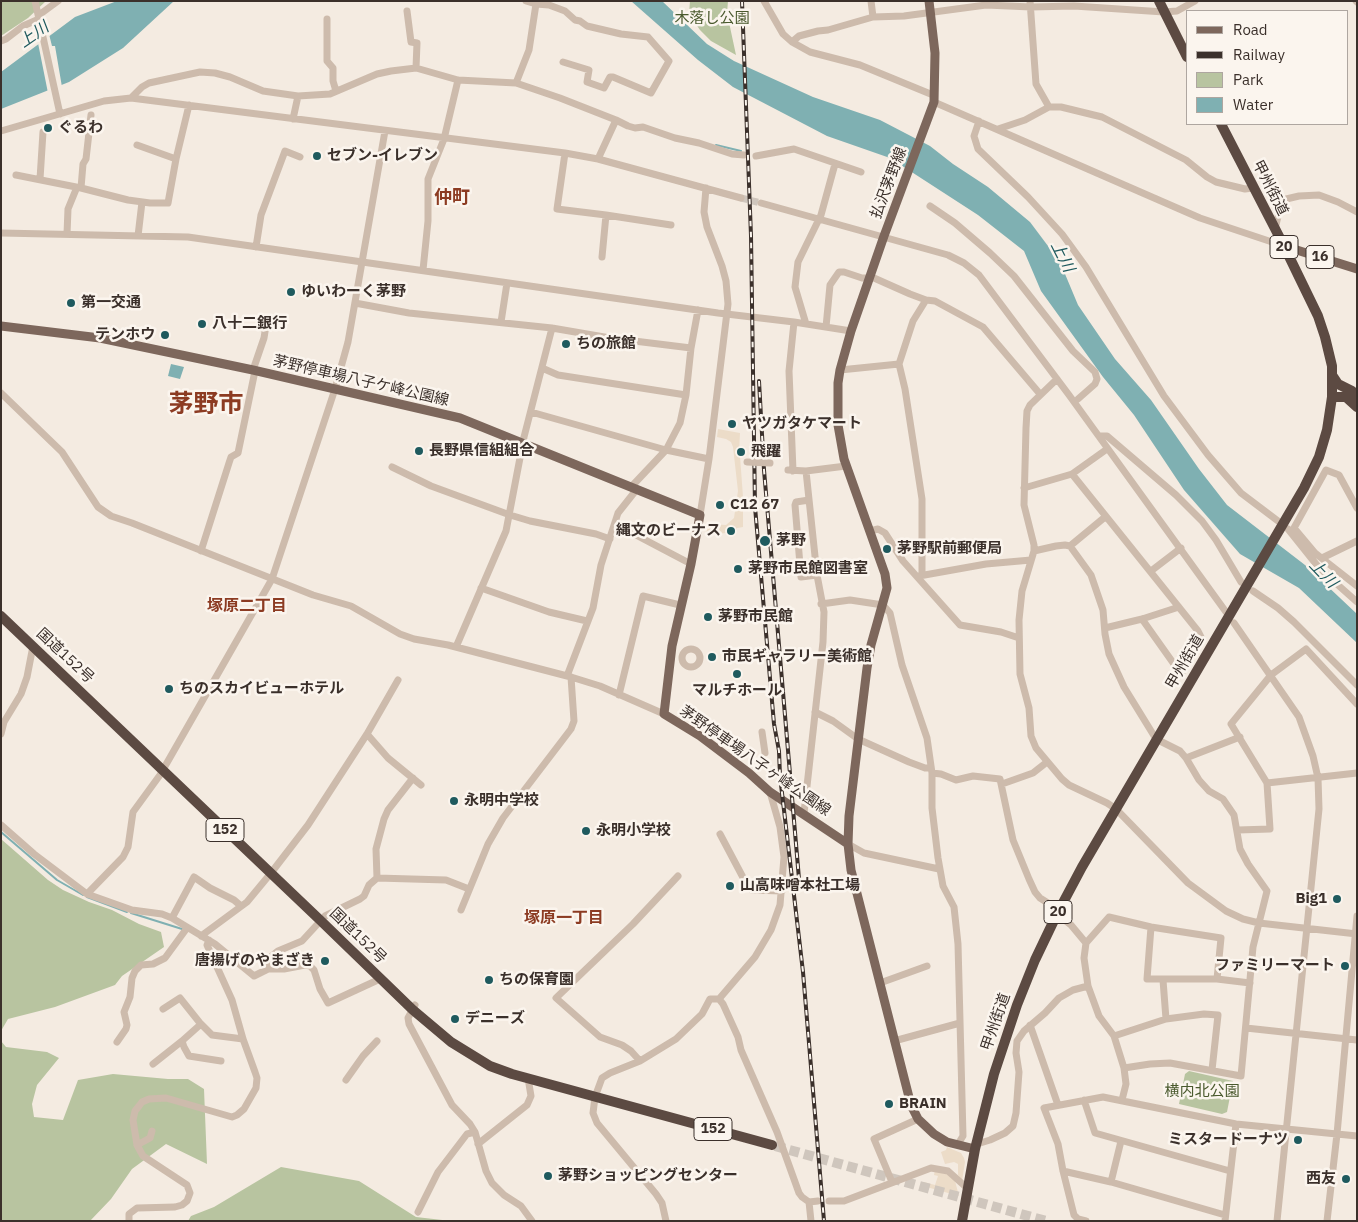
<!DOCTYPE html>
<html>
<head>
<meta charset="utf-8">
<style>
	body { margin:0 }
	#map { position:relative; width:1358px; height:1222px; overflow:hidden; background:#f4ebe1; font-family:"IBM Plex Sans",sans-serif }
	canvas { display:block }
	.frame { position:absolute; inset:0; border:2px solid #3b302b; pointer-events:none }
	.legend { position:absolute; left:1186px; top:10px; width:162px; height:115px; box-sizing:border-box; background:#fbf5ee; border:1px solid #aea6a0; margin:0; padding:6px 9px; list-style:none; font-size:15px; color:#3b302b }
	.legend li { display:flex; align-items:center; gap:10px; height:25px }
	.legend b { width:25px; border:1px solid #aea6a0 }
</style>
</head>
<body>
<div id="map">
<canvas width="1358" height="1222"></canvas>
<div class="frame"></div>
<ul class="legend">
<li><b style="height:6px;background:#7d675c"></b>Road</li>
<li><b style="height:6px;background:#3b302b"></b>Railway</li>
<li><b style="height:14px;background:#b8c4a0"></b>Park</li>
<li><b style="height:14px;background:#7fb0b2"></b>Water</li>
</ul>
</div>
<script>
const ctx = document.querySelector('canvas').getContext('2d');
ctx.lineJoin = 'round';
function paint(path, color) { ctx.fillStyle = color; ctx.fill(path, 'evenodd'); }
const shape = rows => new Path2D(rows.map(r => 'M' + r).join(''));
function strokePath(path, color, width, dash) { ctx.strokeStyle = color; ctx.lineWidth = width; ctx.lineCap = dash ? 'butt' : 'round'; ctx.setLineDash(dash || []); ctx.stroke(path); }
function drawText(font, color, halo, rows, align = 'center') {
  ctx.font = font + ' "IBM Plex Sans","Noto Sans JP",sans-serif'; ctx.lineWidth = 5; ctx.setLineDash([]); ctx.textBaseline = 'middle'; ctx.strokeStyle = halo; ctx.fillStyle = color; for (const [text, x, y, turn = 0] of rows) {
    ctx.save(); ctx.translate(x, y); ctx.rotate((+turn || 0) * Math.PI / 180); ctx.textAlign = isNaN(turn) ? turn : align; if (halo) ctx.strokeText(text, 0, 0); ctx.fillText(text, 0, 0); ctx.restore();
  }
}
paint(shape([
	[1,1,46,1,28,18,1,36],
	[690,1,728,1,727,13,736,55,711,41,700,30,689,14],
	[1,839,48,880,63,890,89,902,112,910,139,924,161,932,164,947,122,976,115,985,55,1007,8,1019,1,1031],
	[1,1041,6,1047,47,1052,59,1058,37,1085,32,1104,34,1117,63,1120,78,1080,113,1074,168,1079,188,1079,204,1089,207,1164,166,1144,132,1169,111,1199,90,1221,1,1221],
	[1189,1071,1233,1081,1227,1112,1222,1114,1179,1104,1185,1074],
	[281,1167,359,1181,416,1217,451,1221,188,1221,191,1216,214,1207]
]), '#b8c4a0');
paint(shape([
	[718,429,740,433,739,453,740,456,743,497,743,527,737,528,737,532,706,535,707,526,710,524,726,525,734,518,738,491,733,447,731,442,726,439,717,437],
	[947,1147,961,1153,964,1158,965,1162,962,1181,958,1175,958,1164,954,1162,945,1164,941,1152,946,1150],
	[935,1169,947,1174,955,1181,959,1196,923,1186,924,1182,935,1185,938,1176,934,1175]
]), '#ecdcc8');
paint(shape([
	[117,1,174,1,123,48,69,82,1,109,1,72,75,17],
	[631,1,662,1,707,44,734,61,813,97,880,120,930,146,953,164,988,187,1030,222,1060,262,1078,305,1115,359,1151,400,1199,469,1227,505,1305,565,1357,614,1357,643,1299,588,1240,554,1184,490,1134,415,1103,377,1041,291,1024,251,978,215,890,158,827,136,733,87,698,60],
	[171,364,184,367,180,379,168,376]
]), '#7fb0b2');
paint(shape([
	[49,34,52,46,55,46,62,87,48,93,38,43]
]), '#f4ebe1');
strokePath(shape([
	[716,145,741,151],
	[1,832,57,880,83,895],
	[87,897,127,912],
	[131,913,182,929]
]), '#7fb0b2', 2);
strokePath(shape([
	[741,198,761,203]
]), '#cfc6bd', 7, [7, 3.5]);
strokePath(shape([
	[775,1146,1046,1221]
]), '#cfc6bd', 10, [10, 5]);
strokePath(shape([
	[35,1,60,114],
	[764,1,783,34,792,42,810,52,860,65,933,95],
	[871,1,873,17],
	[1030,1,1036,84,1049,107],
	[1356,1,1357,2],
	[536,4,549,5,565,11,575,20,580,21,587,26,621,34,648,37,669,61,651,93,613,77,610,77,604,88,587,82,589,70,563,62],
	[407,11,411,42,417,43,416,68],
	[39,15,58,1],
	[327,19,327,61,333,68,333,81,336,91],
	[1,41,6,39,23,26,39,19],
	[792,42,799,36,818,31,828,30,873,17,904,16,986,5,1031,7,1074,6,1164,12,1177,11,1195,1],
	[516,83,529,50,536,4,526,1],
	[131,98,142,87,149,83,200,72,215,73,230,77,263,91,298,96,330,94,377,74,391,71,416,68,458,80,516,83,560,98,616,120,628,126,635,128,643,127,675,138,699,143,732,154,744,155],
	[934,102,1200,218,1284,246],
	[293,119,298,96],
	[979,121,974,136,978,149,1028,197,1062,234,1086,267,1164,396,1208,455,1241,493,1278,521],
	[998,129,1025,120,1049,107,1061,107,1102,117,1186,160,1207,177,1216,182,1245,189,1253,188],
	[1,131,104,101,131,98,565,153,598,159,741,198],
	[137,145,176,159],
	[565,153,557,209,606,215,671,225],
	[756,156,794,149,861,172],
	[598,159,616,120],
	[16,175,81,188,128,200,150,203,168,203,176,159,189,105],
	[40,179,43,132],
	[81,188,83,164,86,159,91,115],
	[761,203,948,255,964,263,979,275,1069,395,1226,612],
	[930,206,955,223,990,253,1014,276,1073,351,1095,372,1097,379,1095,384,1078,399],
	[1275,229,1282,200,1299,196,1319,195,1338,202,1357,212],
	[1,233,188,237,718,313,794,322,851,331],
	[67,234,68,209,77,187],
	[138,236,142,202],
	[256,247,261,215,285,151,300,157],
	[602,257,606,215],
	[423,270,428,221,428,179,444,139,458,80],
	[355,303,409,313,552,328,610,338,691,348],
	[501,322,507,283],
	[806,324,795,287,798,262,821,215,835,164],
	[826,327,830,285,839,272,844,272,862,278,874,278,910,294,926,300,935,301,983,327,1040,394],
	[542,368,558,375,686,395],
	[253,370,264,338,267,319],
	[840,370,899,364],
	[1057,379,1030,405,1027,411,1026,428,1024,505,1034,545,1034,551,1022,591,1019,620,1020,674,1029,708,1031,736,1036,748,1062,779,1069,785,1107,803,1116,809,1188,883,1226,911,1243,919,1259,923,1357,934],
	[1,393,62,452,98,507,111,516,132,523,313,595,351,606,400,634,414,639,448,645,571,677,600,686,664,714],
	[531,412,666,450,709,459],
	[1099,436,1107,436,1176,495,1202,521,1216,540,1241,582],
	[392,467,431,486,510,515,530,521,596,534,610,539],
	[788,470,806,471,846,466],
	[793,471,789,371,794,322],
	[1072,474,1198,631,1202,639,1181,674,1142,619],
	[632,486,666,450,680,423,686,395,691,348,698,310],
	[1024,488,1072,474,1107,449],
	[809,500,796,502,795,505,801,577,817,575],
	[1357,508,1339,475,1326,470,1294,528,1315,553,1357,586],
	[700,515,709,459,728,304,726,281,722,266,707,227,704,212,706,188],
	[615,524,691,564],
	[1288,529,1320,569,1357,602],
	[870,531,878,529,885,533,903,561,960,625,1001,632,1019,638],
	[1070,546,1105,517],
	[201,551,229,463,231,457,238,453,255,371],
	[1034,551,1056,546,1065,545,1070,546,1091,575,1103,610,1105,634,1109,654,1124,687,1156,739,1180,751,1186,758,1199,780,1209,791,1223,799,1234,815,1240,849,1248,864,1267,891,1253,947,1241,1076,1170,1063,1150,1064,1124,1068],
	[1322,558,1357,541],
	[1151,571,1181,548],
	[922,575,922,499,905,389,899,364,913,321,926,300],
	[919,576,986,564,1031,560],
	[481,588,549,612,587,621],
	[1253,591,1278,608,1294,622,1357,685],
	[821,604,850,600,883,605,890,613,902,665,927,738,932,773,932,808,938,858,943,886,954,907,958,944,963,1136,958,1144],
	[1234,623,1299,717,1313,756,1318,778,1319,809,1277,1221],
	[1105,628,1142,619,1179,607],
	[456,647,506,531,524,437,552,328],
	'682 658a9 9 0 1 1 18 0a9 9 0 1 1-18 0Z',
	[567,676,593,608,601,565,618,513,637,489],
	[619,695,643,596,680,605],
	[815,712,833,721,858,739,909,762,925,768,931,768],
	[762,732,765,753],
	[1,734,4,722,21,694,27,677,33,646],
	[367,734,388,758,421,785],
	[1186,758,1240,737],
	[932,773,941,774,956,780,973,776,1000,779,1013,840,1029,879,1035,892,1040,898,1059,910],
	[1267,783,1357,773],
	[1002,784,1033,773,1047,762],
	[804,813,823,642,824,612,817,575,806,471],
	[1,825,34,854,87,894,132,910,162,914,172,918,215,944,254,976,268,969,284,969,305,965,310,966,314,970,320,989,328,1003,380,979],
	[1238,830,1270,829,1267,783,1231,724,1271,675,1306,649,1357,704],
	[720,834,747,885,752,890,782,891],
	[848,844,864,853,939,869],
	[377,878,376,849,384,819,388,810,413,778],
	[87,894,123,857,128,847,133,812,160,775,272,579,335,389,348,342,385,131],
	[461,910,488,844,503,818,571,729,574,721,571,677],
	[1057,914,1071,925,1086,943],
	[172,918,194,877,210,888,234,900,241,906],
	[1151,927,1147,979,1217,979,1250,983],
	[201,936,247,902,271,873,308,825,367,734,398,680],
	[268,969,267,960,278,951,302,941,325,916,360,899,364,896,369,885,377,878,446,880,469,889],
	[1163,980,1166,1019],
	[880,983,927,966],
	[719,999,755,957,771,930,780,905,784,857,780,827,770,792],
	[415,1005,408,1018,409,1024,452,1105,470,1124,475,1132,486,1171,492,1183,504,1195,521,1206,532,1221],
	[163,1009,180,998,200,1023,212,1035,243,1039],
	[201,1024,182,1041,184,1047,189,1056,221,1061],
	[1030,1025,1058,1105],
	[1246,1028,1357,1040],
	[1114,1036,1166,1019,1204,1014,1218,1015,1212,1070],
	[894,1041,960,1023],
	[117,1042,126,1029,127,1025,124,1012,130,997,132,978,135,971,141,965,153,964,165,958,187,928],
	[640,1061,631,1051,622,1045,600,1037,556,998,633,924,678,876],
	[153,1064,182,1041],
	[346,1080,363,1056,377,1041],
	[1084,1100,1095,1133,1230,1171],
	[1122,1100,1126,1084,1124,1068,1114,1036,1099,1016,1088,986,1084,958,1086,943,1109,917,1151,927,1221,938,1217,979],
	[478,1144,527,1105,531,1096,528,1078],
	[977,1144,990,1140,1005,1133,1013,1126,1016,1113,1019,1072,1016,1053,1017,1041,1024,1031,1045,1013,1059,998,1073,990,1088,986],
	[137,1145,150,1138,152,1131],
	[1063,1171,1111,1182,1225,1215],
	[892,1182,874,1139,918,1119],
	[1111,1182,1121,1141],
	[829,1201,844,1201,931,1168,948,1171,967,1188],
	[809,1202,811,1221],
	[418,1212,438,1172,467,1134,475,1132],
	[129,1221,129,1214,137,1208,175,1207,182,1205,187,1201,190,1193,187,1185,143,1156,137,1145,133,1120,135,1111,139,1106,142,1102,149,1099,166,1098,232,1117,237,1115,244,1109,256,1088,257,1078,255,1072,243,1039,232,1000,207,945,209,940],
	[666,1221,662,1203,656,1194,597,1123,593,1113,595,1097,602,1078,610,1073,640,1061,676,1039,702,1014,710,999,719,999,723,1004,738,1037,741,1050,777,1132,799,1193,802,1197,809,1202,818,1201],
	[1086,1221,1078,1219,1074,1215,1063,1171,1058,1144,1044,1108,1103,1097,1236,1124,1357,1136],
	[1225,1221,1236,1124],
	[1327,1221,1337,1134,1357,916]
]), '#cdbbac', 7);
strokePath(shape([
	[929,1,935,53,934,102,884,236,851,331,840,370,838,383,838,425,844,459,885,574,887,588,871,645,867,668,849,816,848,844,851,870,911,1105,918,1119,934,1134,947,1142,975,1149],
	[1284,246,1357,269],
	[1,326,100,338,253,370,460,418,700,515,691,564,672,646,664,714,700,736,749,773,770,792,848,844]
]), '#7d675c', 9);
strokePath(shape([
	[1159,1,1187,57],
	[1332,375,1338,384,1352,391,1357,396],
	[1332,397,1346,397,1357,407],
	[1,616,320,920,413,1010,451,1042,490,1066,512,1074,772,1145],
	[962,1221,975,1149,994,1074,1017,1005,1035,960,1057,914,1082,867,1304,488,1319,457,1327,430,1332,397,1332,366,1325,337,1318,316,1284,246,1221,124]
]), '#5c4a42', 10);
const rail = shape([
	[742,1,751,236,755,507,774,724,779,751,780,776,803,972,824,1221],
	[759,381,764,470,799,879]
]);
strokePath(rail, '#3b302b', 4);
strokePath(rail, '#fbf5ee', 2, [5.5]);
strokePath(shape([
	[747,462,770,463]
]), '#cdbbac', 7);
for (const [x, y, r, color] of [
	[48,128,5,"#1f5a5e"],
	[317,156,5,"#1f5a5e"],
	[291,292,5,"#1f5a5e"],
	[71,303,5,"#1f5a5e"],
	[202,324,5,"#1f5a5e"],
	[165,335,5,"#1f5a5e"],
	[566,344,5,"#1f5a5e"],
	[732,424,5,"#1f5a5e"],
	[419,451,5,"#1f5a5e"],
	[741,452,5,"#1f5a5e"],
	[720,505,5,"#1f5a5e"],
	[731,531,5,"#1f5a5e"],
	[765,541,6,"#1f5a5e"],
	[887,549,5,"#1f5a5e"],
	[738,569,5,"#1f5a5e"],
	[708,617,5,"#1f5a5e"],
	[712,657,5,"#1f5a5e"],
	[737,674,5,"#1f5a5e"],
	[169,689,5,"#1f5a5e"],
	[454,801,5,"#1f5a5e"],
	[586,831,5,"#1f5a5e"],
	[730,886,5,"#1f5a5e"],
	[1337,899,5,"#1f5a5e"],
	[325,961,5,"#1f5a5e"],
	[1345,966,5,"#1f5a5e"],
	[489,980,5,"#1f5a5e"],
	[455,1019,5,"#1f5a5e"],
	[889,1104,5,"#1f5a5e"],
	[1298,1140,5,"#1f5a5e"],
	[548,1176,5,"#1f5a5e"],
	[1346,1179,5,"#1f5a5e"]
]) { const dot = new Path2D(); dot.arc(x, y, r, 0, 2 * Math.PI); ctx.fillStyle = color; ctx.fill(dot); strokePath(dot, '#fbf5ee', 2); }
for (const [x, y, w] of [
	[1284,247,28],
	[1320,257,28],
	[225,830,38],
	[1058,912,28],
	[713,1129,38]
]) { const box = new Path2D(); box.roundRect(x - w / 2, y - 11.5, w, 23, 4); ctx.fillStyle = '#fbf5ee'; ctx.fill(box); strokePath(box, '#3b302b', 1); }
drawText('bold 14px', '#3b302b', null, [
	["20",1284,247],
	["16",1320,257],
	["152",225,830],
	["20",1058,912],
	["152",713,1129]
]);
drawText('15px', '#4a5a2e', '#fbf5ee', [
	["木落し公園",712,19],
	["横内北公園",1202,1092]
]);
drawText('bold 15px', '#3b302b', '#fbf5ee', [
	["ぐるわ",58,128],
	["セブン-イレブン",327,156],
	["ゆいわーく茅野",301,292],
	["第一交通",81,303],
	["八十二銀行",212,324],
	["テンホウ",155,335,"right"],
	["ちの旅館",576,344],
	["ヤツガタケマート",742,424],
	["長野県信組組合",429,451],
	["飛躍",751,452],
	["C12 67",730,505],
	["縄文のビーナス",721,531,"right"],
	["茅野",776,541],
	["茅野駅前郵便局",897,549],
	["茅野市民館図書室",748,569],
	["茅野市民館",718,617],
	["市民ギャラリー美術館",722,657],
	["ちのスカイビューホテル",179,689],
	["マルチホール",737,691,"center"],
	["永明中学校",464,801],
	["永明小学校",596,831],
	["山高味噌本社工場",740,886],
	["Big1",1327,899,"right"],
	["唐揚げのやまざき",315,961,"right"],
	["ファミリーマート",1335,966,"right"],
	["ちの保育園",499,980],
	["デニーズ",465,1019],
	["BRAIN",899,1104],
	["ミスタードーナツ",1288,1140,"right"],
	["茅野ショッピングセンター",558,1176],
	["西友",1336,1179,"right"]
], 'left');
drawText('15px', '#3b302b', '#fbf5ee', [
	["払沢茅野線",889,183,-69],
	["甲州街道",1270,188,63],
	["茅野停車場八子ケ峰公園線",361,381,13],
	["国道152号",65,656,43],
	["甲州街道",1185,662,-60],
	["茅野停車場八子ヶ峰公園線",755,761,35],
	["国道152号",358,936,44],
	["甲州街道",996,1022,-71]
]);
drawText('italic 16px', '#1f5a5e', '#fbf5ee', [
	["上川",34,35,-35],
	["上川",1062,257,63],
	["上川",1323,574,46]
]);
drawText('bold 16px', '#8c3b22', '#fbf5ee', [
	["塚原二丁目",247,606],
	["塚原一丁目",564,918]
]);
drawText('bold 18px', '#8c3b22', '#fbf5ee', [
	["仲町",452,198]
]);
drawText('bold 25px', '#8c3b22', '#fbf5ee', [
	["茅野市",206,405]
]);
</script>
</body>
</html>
